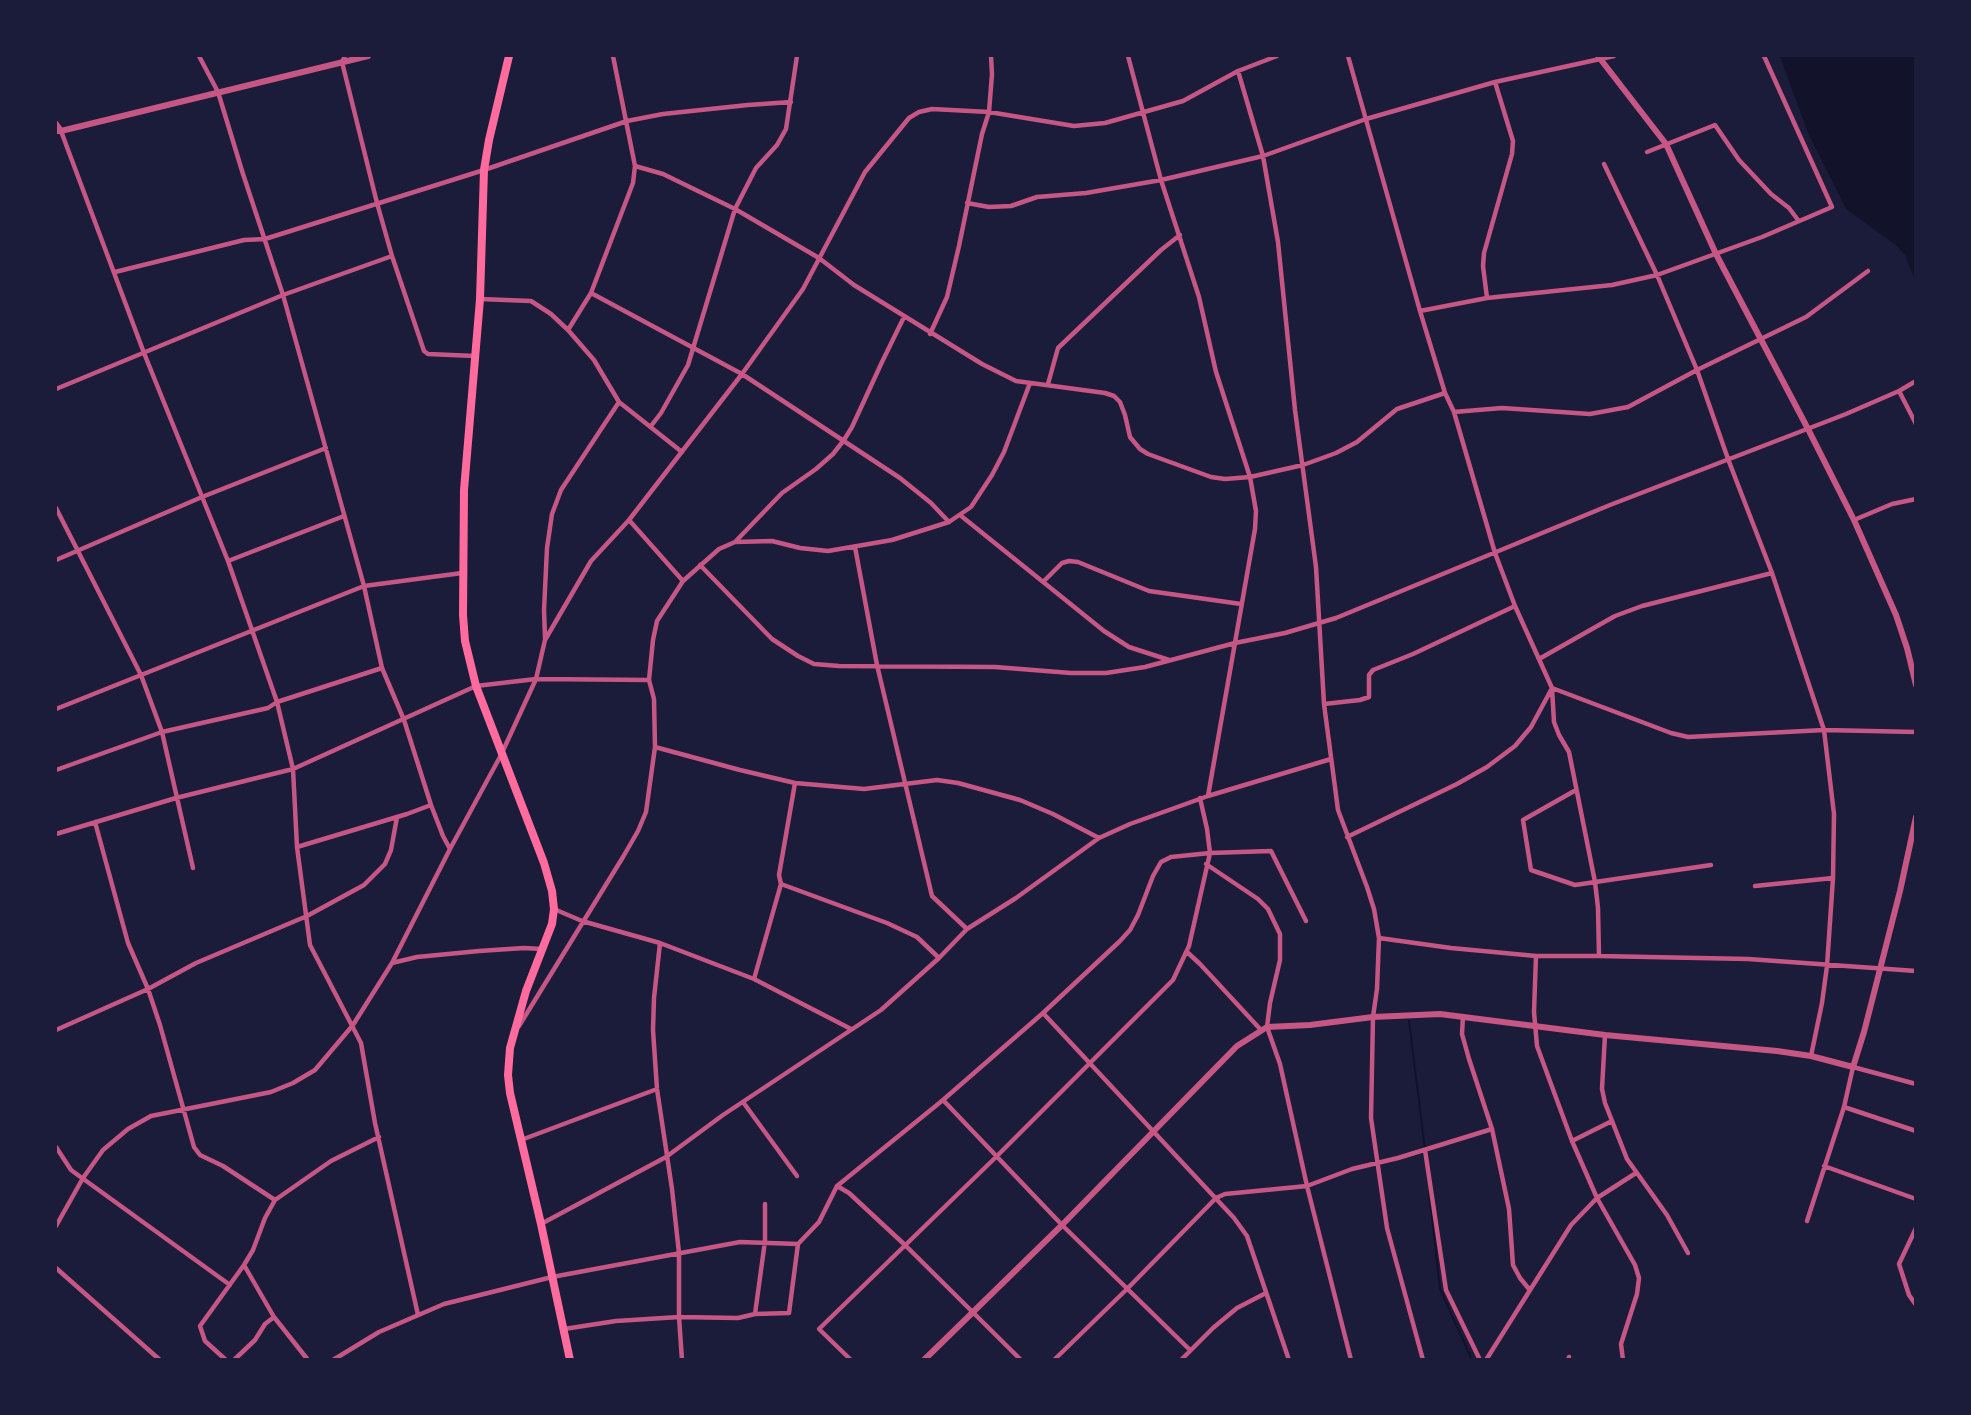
<!DOCTYPE html>
<html>
<head>
<meta charset="utf-8">
<style>
	body { margin:0 }
	#map { position:relative; width:1971px; height:1415px; overflow:hidden; background:#1b1b3a; font-family:Raleway,sans-serif }
	canvas { display:block }
	.frame { position:absolute; inset:0; border:57px solid #1b1b3a; pointer-events:none }
</style>
</head>
<body>
<div id="map">
<canvas width="1971" height="1415"></canvas>
<div class="frame"></div>
</div>
<script>
const ctx = document.querySelector('canvas').getContext('2d');
ctx.lineJoin = 'round';
function paint(path, color) { ctx.fillStyle = color; ctx.fill(path, 'evenodd'); }
const shape = rows => new Path2D(rows.map(r => 'M' + r).join(''));
function strokePath(path, color, width, dash) { ctx.strokeStyle = color; ctx.lineWidth = width; ctx.lineCap = dash ? 'butt' : 'round'; ctx.setLineDash(dash || []); ctx.stroke(path); }
paint(shape([
	[1780,56,1915,56,1915,280,1905,255,1896,245,1846,209,1808,133]
]), '#12122b');
strokePath(shape([
	[1409,1021,1425,1149],
	[1429,1191,1440,1289,1472,1360]
]), '#12122b', 2);
strokePath(shape([
	[199,56,218,92,243,174,283,295,364,586,382,668,404,720,431,805,443,836,450,849],
	[345,56,342,62,377,203,392,256,424,351,428,354,475,356],
	[1128,56,1161,180,1199,297,1216,372,1250,477,1256,511,1255,529,1208,796],
	[1348,56,1420,311,1445,393,1454,412,1495,553,1515,606,1552,688,1554,722,1559,735,1569,752,1595,882,1598,908,1599,956],
	[1238,71,1263,156,1278,242,1295,410,1316,567,1324,704,1338,810,1367,887,1374,909,1379,938,1377,989,1373,1017,1371,1118,1387,1228,1423,1360],
	[56,132,61,131,144,353,228,561,277,702,293,769,297,847,310,945,361,1043,375,1123,418,1315],
	[1647,152,1715,125,1739,160,1771,194,1789,208,1798,220],
	[1604,164,1657,275,1697,370,1728,459,1772,573,1824,730,1834,814,1833,878,1827,966,1822,1003,1811,1056],
	[635,166,663,174,735,209,819,258,854,285,982,364,1016,381,1105,393,1114,396,1120,402,1125,415,1130,437,1140,449,1148,454,1211,477,1225,479,1250,477,1303,465,1336,453,1357,442,1397,409,1445,393],
	[967,203,989,207,1011,206,1037,197,1086,193,1161,180,1263,156,1366,119,1495,82,1614,56],
	[115,272,244,240,265,239,484,170,627,121,663,114,748,105,791,102],
	[591,293,742,374,900,478,931,503,949,522],
	[1487,298,1483,266,1484,253,1512,154,1513,141,1495,82],
	[480,299,531,301,551,314,568,330,594,360,619,402,682,452],
	[1420,311,1487,298,1612,285,1657,275,1762,237,1832,207,1764,56],
	[568,330,591,293,633,183,635,166,613,56],
	[930,334,947,297,959,246,982,134,989,112,992,74,991,56],
	[1048,384,1058,348,1161,250,1180,235],
	[56,389,283,295,392,256],
	[1899,391,1916,424],
	[1454,412,1502,408,1590,414,1628,407,1697,370,1806,317,1868,271],
	[651,426,661,413,688,365,735,209,756,168,777,145,786,129,797,56],
	[56,508,141,675,162,732,193,868],
	[960,515,1104,631,1129,647,1169,660],
	[629,520,683,581],
	[1854,520,1892,504,1916,499],
	[735,542,782,493,816,469,833,454,844,440,852,427,882,362,904,317],
	[855,547,877,665,932,896,967,929],
	[56,560,202,497,326,448],
	[228,561,344,516],
	[700,565,772,639,798,656,814,664,839,666,995,667,1071,673,1106,673,1145,667,1235,643,1285,633,1336,618,1610,505,1846,414,1899,391,1916,381],
	[1043,582,1062,563,1069,561,1078,562,1149,591,1241,604],
	[545,638,544,610,547,548,552,514,561,490,619,402],
	[1539,659,1615,616,1642,606,1772,573],
	[1552,688,1671,733,1688,737,1824,730,1916,732],
	[1324,704,1360,700,1369,697,1369,675,1373,670,1413,654,1515,606],
	[56,709,364,586,462,573],
	[655,747,740,770,795,783,864,789,937,780,958,783,1020,800,1053,814,1099,838],
	[56,770,162,732,268,708,277,702,382,668],
	[1576,790,1523,820,1531,870,1575,885,1711,865],
	[95,822,128,943,148,989,160,1025,194,1147,200,1155,223,1166,275,1200],
	[56,834,176,798,293,769,476,686,536,679,649,680],
	[1347,837,1457,784,1487,767,1515,746,1531,727,1551,690],
	[297,847,407,814,431,805],
	[1206,864,1258,899,1268,909,1280,934,1280,960,1270,1003,1267,1027,1280,1064,1307,1186,1351,1360],
	[781,884,887,923,917,937,939,958],
	[1755,886,1833,878],
	[554,909,582,921,660,943,754,979,851,1029],
	[1379,938,1451,948,1536,956,1599,956,1748,959,1916,971],
	[660,943,654,998,653,1030,657,1089,672,1189,679,1253,679,1317,682,1360],
	[1187,952,1200,964,1261,1030],
	[1536,956,1534,1012,1537,1046,1572,1141,1597,1198,1635,1265,1639,1278,1637,1294,1621,1344,1623,1360],
	[392,963,417,957,479,951,524,948,542,949],
	[754,979,781,884,779,875,795,783],
	[1043,1013,1234,1218,1247,1236,1289,1360],
	[1463,1016,1462,1034,1469,1059,1492,1129,1509,1209,1513,1265,1520,1278,1529,1289],
	[519,1026,623,857,638,831,646,812,655,747,654,699,649,680,653,640,657,621,683,581,719,549,735,542,772,541,800,548,828,551,892,540,949,522,971,507,992,475,1004,452,1030,383],
	[56,1030,148,989,196,963,307,916,364,885,385,864,391,850,397,817],
	[1605,1035,1602,1089,1605,1103,1627,1159,1667,1215,1688,1253],
	[943,1100,1062,1225,1190,1350],
	[743,1102,797,1176],
	[1844,1107,1916,1131],
	[521,1140,657,1089],
	[1572,1141,1612,1121],
	[56,1147,71,1170,230,1285],
	[1425,1150,1446,1290,1480,1360],
	[1824,1166,1916,1199],
	[837,1186,849,1193,905,1245,1021,1360],
	[1807,1221,1844,1107,1853,1067,1916,1084],
	[541,1224,666,1157,723,1115,881,1010,939,958,967,929,1016,898,1099,838,1130,824,1208,796,1331,759],
	[56,1226,83,1178,103,1150,128,1129,151,1116,271,1092,293,1083,315,1070,353,1025,392,963,450,849,501,755,536,679,545,640,591,561,629,520,742,374,803,289,865,172,909,118,919,112,932,109,989,112,1074,126,1105,123,1183,101,1238,71,1277,56],
	[1916,1228,1899,1264,1909,1295,1916,1305],
	[798,1244,819,1222,837,1186,943,1100,1043,1013,1120,941,1130,930,1138,915,1153,876,1161,862,1171,857,1210,853,1271,851,1306,921],
	[244,1265,274,1317,308,1360],
	[56,1268,160,1360],
	[755,1314,765,1241,765,1204],
	[564,1329,616,1321,679,1317,738,1318,755,1314,789,1313,798,1244],
	[226,1360,205,1341,200,1326,244,1265,253,1250,265,1218,275,1200,331,1161,379,1137],
	[234,1360,255,1340,265,1324,274,1317],
	[333,1360,379,1332,444,1304,552,1277,740,1242,798,1244],
	[851,1360,819,1329,997,1156,1173,980,1189,946,1210,853,1207,829,1200,798],
	[1054,1360,1127,1289,1216,1198,1225,1194,1307,1186,1352,1169,1398,1158,1492,1129],
	[1181,1360,1213,1328,1237,1308,1266,1293],
	[1486,1360,1571,1225,1597,1198,1636,1173],
	[1568,1360,1569,1357]
]), '#c65784', 4.5);
strokePath(shape([
	[1598,56,1666,144,1716,254,1808,429,1854,520,1896,615,1907,648,1916,685],
	[56,124,61,131,368,56],
	[924,1360,1062,1225,1237,1046,1267,1027,1310,1025,1373,1017,1440,1014,1605,1035,1777,1051,1811,1056,1853,1067,1864,1032,1900,891,1916,817]
]), '#c65784', 6);
strokePath(shape([
	[509,56,489,140,484,170,480,299,464,490,463,615,465,641,476,686,544,863,552,891,554,909,552,924,526,991,510,1048,508,1075,510,1093,541,1224,570,1360]
]), '#ff6b9d', 8);
</script>
</body>
</html>
